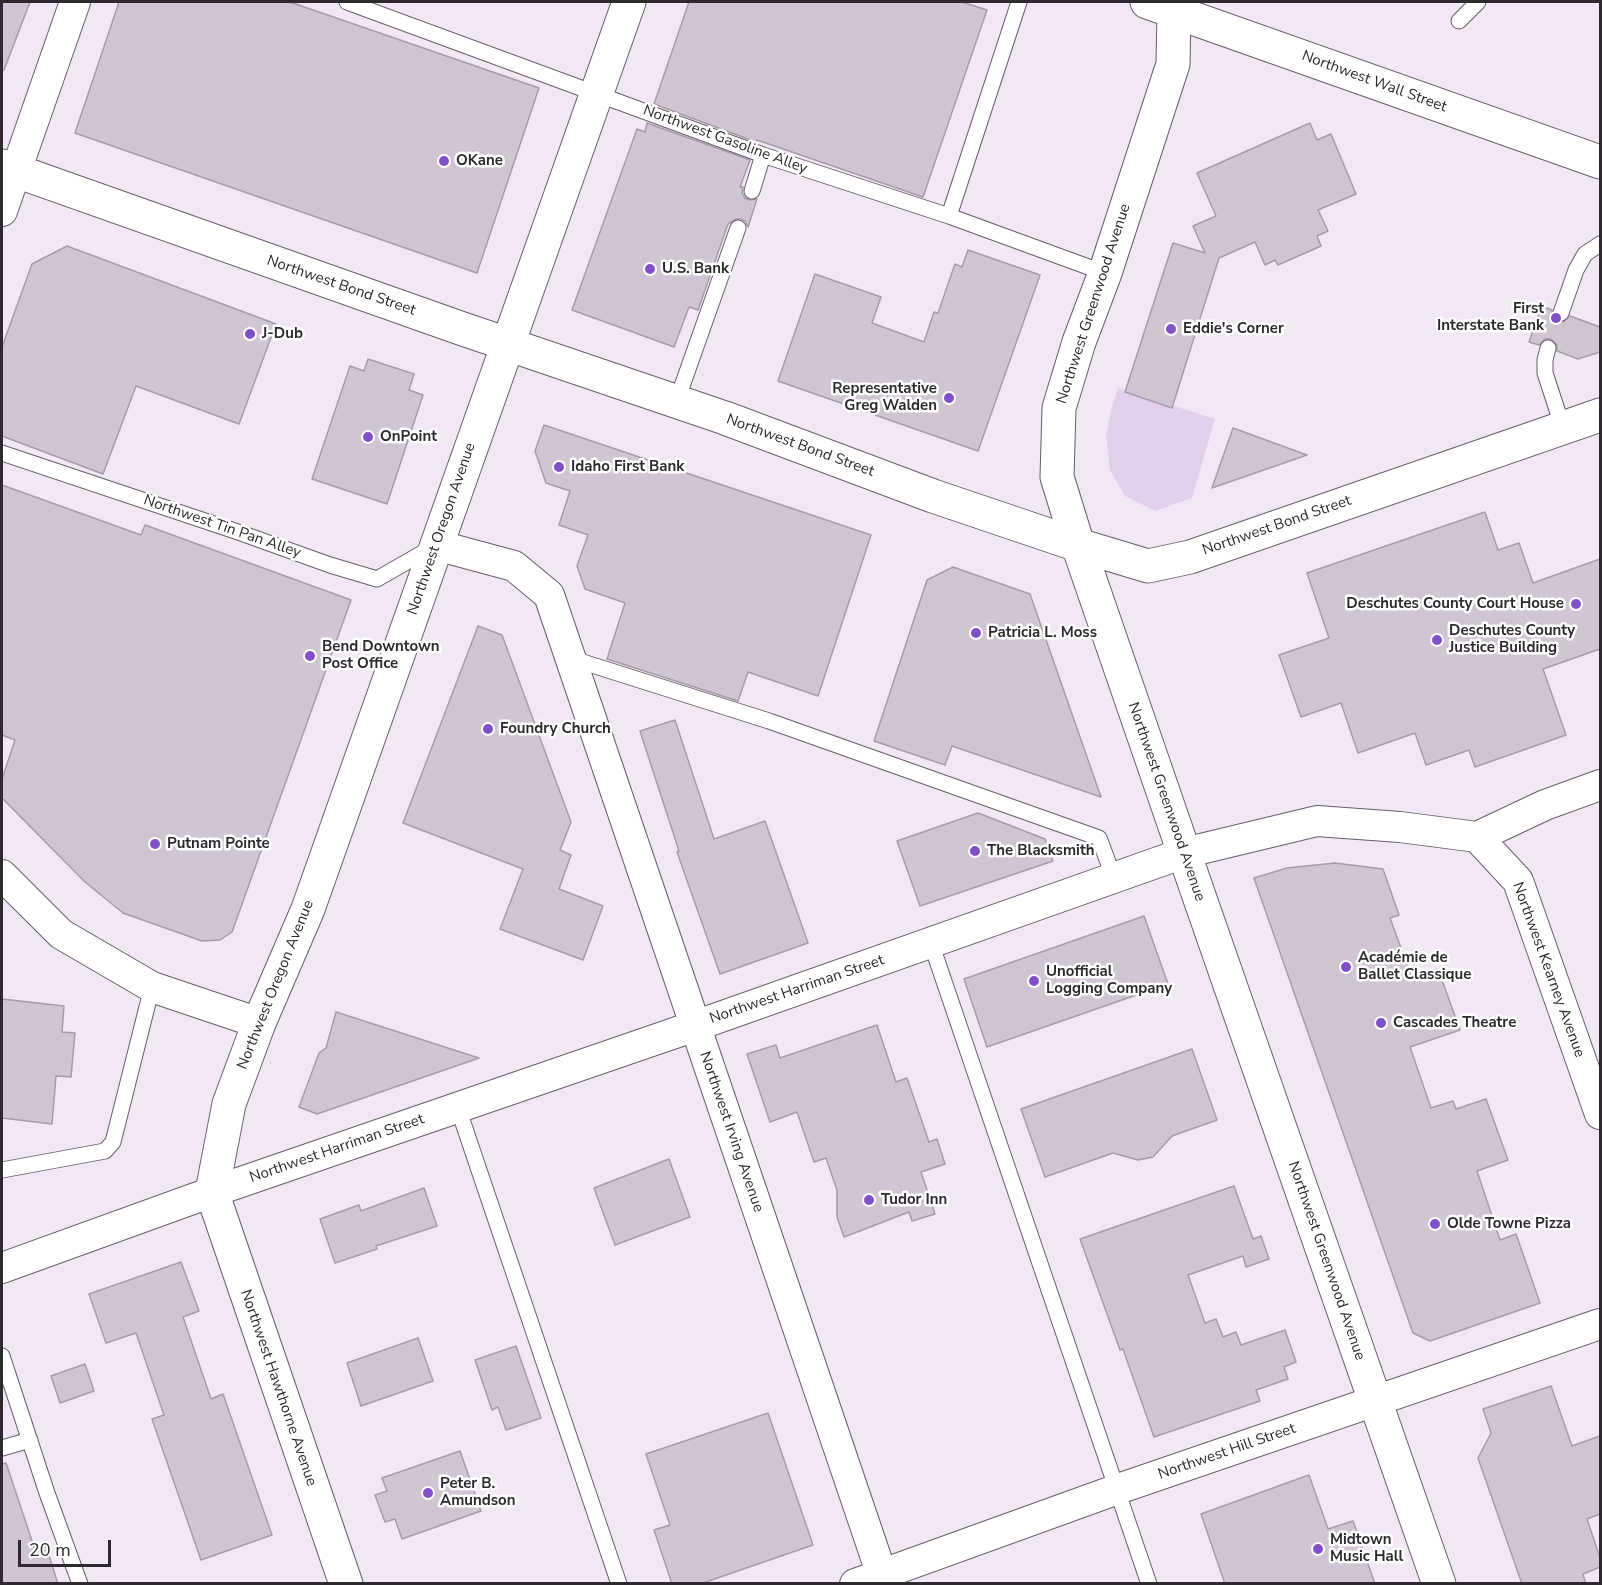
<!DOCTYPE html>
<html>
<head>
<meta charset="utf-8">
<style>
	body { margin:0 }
	#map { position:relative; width:1602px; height:1585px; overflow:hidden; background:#f1e7f5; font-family:"Nunito Sans",sans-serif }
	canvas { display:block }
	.frame { position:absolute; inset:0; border:3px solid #2d292f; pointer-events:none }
	.scale { position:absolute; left:18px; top:1540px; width:93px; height:27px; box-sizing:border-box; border:3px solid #2d292f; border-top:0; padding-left:8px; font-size:18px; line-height:21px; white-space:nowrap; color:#2d292f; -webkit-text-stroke:4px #fff; paint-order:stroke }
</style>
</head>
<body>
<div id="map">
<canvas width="1602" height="1585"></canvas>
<div class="frame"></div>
<div class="scale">20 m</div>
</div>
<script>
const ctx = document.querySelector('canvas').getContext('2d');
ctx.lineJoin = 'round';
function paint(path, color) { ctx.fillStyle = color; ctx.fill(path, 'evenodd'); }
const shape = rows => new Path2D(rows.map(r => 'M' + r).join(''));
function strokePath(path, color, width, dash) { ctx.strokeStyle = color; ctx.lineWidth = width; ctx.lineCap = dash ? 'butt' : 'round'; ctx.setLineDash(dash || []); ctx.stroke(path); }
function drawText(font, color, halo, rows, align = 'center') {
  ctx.font = font + ' "Nunito Sans",sans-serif'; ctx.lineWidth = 5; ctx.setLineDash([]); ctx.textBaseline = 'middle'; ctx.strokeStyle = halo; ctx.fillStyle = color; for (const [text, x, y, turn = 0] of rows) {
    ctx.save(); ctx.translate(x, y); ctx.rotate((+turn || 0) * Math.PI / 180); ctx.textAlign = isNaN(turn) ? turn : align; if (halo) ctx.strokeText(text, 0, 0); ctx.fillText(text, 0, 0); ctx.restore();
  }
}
paint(shape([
	[1118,388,1215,419,1192,498,1155,511,1125,496,1110,470,1106,435,1112,406]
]), '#e3d0ed');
const building = shape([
	[2,2,30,2,4,70,2,70,2,2],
	[119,2,290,2,539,88,477,273,75,133,119,2],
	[689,2,962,2,987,10,923,197,757,140,756,142,654,104,689,2],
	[647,123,750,160,740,187,743,187,742,193,745,198,750,200,757,199,748,227,745,221,741,219,736,219,728,224,698,310,689,307,674,347,572,310,637,129,645,132,647,123],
	[1310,123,1317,140,1331,134,1356,194,1318,210,1328,231,1317,236,1321,246,1278,265,1275,260,1265,265,1255,242,1219,258,1172,408,1125,392,1173,243,1205,253,1193,226,1216,216,1197,173,1310,123],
	[67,246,276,324,239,424,136,386,103,474,2,436,2,347,32,264,67,246],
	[968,250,1040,275,978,451,778,381,815,274,881,297,872,323,924,342,934,312,938,313,955,264,962,267,968,250],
	[1542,306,1552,310,1552,315,1557,322,1563,322,1570,316,1600,327,1600,352,1578,359,1557,351,1557,345,1551,339,1545,339,1539,345,1529,342,1542,306],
	[368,359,414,374,409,390,423,395,387,504,312,479,350,366,364,371,368,359],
	[544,425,871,535,818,696,748,672,738,701,607,659,625,603,585,589,577,566,588,535,559,525,570,491,546,483,535,451,544,425],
	[1233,428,1307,455,1212,488,1233,428],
	[2,485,141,535,145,525,351,600,232,932,220,940,202,941,123,913,85,882,2,798,2,779,15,740,2,735,2,485],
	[1485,512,1498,550,1519,543,1533,583,1600,559,1600,649,1543,669,1566,735,1475,767,1469,750,1426,765,1415,733,1358,753,1341,703,1301,717,1279,655,1329,638,1307,573,1485,512],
	[953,567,1030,594,1101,797,952,746,945,765,874,741,927,580,953,567],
	[478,626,502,635,571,822,560,850,571,855,559,889,603,906,583,960,500,929,523,869,403,823,478,626],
	[675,720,714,839,765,821,808,943,720,974,677,852,679,851,640,731,675,720],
	[978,813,1045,839,1053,861,920,906,897,841,978,813],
	[1335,863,1383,869,1399,915,1390,918,1412,978,1438,969,1460,1030,1410,1047,1431,1108,1453,1101,1456,1109,1486,1099,1508,1160,1477,1171,1500,1240,1516,1234,1540,1303,1430,1341,1413,1333,1254,878,1287,868,1335,863],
	[1144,916,1168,984,987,1047,964,979,1144,916],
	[2,999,64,1006,62,1032,75,1033,71,1077,56,1076,52,1124,2,1118,2,999],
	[336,1012,479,1058,317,1114,299,1107,319,1053,326,1048,336,1012],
	[877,1025,896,1082,907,1078,929,1142,937,1139,945,1164,921,1172,935,1214,912,1221,909,1212,844,1237,837,1217,837,1190,826,1158,814,1162,797,1112,770,1122,747,1054,776,1045,780,1058,877,1025],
	[1192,1049,1217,1120,1172,1136,1153,1157,1138,1160,1113,1153,1045,1177,1021,1109,1192,1049],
	[669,1159,690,1217,615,1245,594,1188,669,1159],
	[1234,1186,1253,1239,1261,1236,1269,1259,1246,1267,1243,1256,1188,1275,1205,1323,1216,1319,1223,1337,1236,1332,1241,1345,1285,1330,1296,1362,1284,1367,1288,1379,1256,1390,1260,1401,1154,1437,1123,1349,1120,1350,1080,1239,1234,1186],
	[424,1188,437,1226,376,1246,377,1249,335,1263,320,1219,359,1205,361,1211,424,1188],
	[181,1262,199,1311,183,1317,211,1399,223,1394,272,1535,201,1560,152,1419,164,1415,136,1333,106,1343,89,1294,181,1262],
	[418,1338,433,1381,361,1406,347,1363,418,1338],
	[516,1346,541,1418,506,1430,498,1407,492,1410,475,1360,516,1346],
	[85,1364,94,1391,60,1403,51,1376,85,1364],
	[1551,1386,1572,1446,1600,1436,1600,1514,1587,1519,1600,1558,1600,1567,1583,1574,1586,1584,1522,1584,1478,1458,1491,1433,1483,1409,1551,1386],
	[768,1413,813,1545,700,1584,672,1584,654,1530,670,1525,646,1454,768,1413],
	[460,1451,481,1511,402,1539,395,1519,385,1522,375,1495,387,1491,382,1478,460,1451],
	[6,1463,35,1550,46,1546,58,1584,2,1584,2,1464,6,1463],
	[1309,1475,1328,1529,1353,1521,1375,1584,1225,1584,1201,1514,1309,1475]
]);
paint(building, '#d0c5d3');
strokePath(building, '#a69ca9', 1.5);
const service = shape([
	[347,2,763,155,949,216,1105,273],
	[1459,21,1478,2],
	[752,191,763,155],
	[949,216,1019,2],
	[1561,313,1576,270,1585,254,1600,244],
	[1548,348,1545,360,1545,373,1563,428],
	[676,403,738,228],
	[2,453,238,532,330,565,377,579,431,548],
	[570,658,769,721,1099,838,1114,878],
	[931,943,1149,1584],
	[458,1108,619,1584],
	[2,1170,105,1151,113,1142,152,987],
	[2,1356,47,1493,80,1584],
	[2,1448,30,1440]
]);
const minor = shape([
	[2,211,75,2],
	[436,545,514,566,549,595,885,1584],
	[1477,837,1518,881,1600,1114],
	[2,875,61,934,152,987,259,1023],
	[2,1268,212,1192,695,1026,1184,853,1317,821,1400,827,1477,837,1545,805,1600,785],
	[855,1584,1118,1489,1600,1324]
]);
const tertiary = shape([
	[346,1584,212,1192,229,1104,259,1023,308,909,629,2]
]);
const secondary = shape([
	[1147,2,1600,162],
	[1178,2,1174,11,1173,64,1105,273,1079,342,1059,408,1057,477,1078,545,1198,893,1439,1584],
	[2,166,460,328,725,418,933,496,1078,545,1148,566,1190,557,1600,415]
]);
strokePath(service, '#665e6b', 17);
strokePath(minor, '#665e6b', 32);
strokePath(tertiary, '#665e6b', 35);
strokePath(secondary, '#665e6b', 35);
strokePath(service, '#fff', 15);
strokePath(minor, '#fff', 30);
strokePath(tertiary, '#fff', 33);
strokePath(secondary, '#fff', 33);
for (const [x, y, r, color] of [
	[444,161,6,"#8150c8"],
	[650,269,6,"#8150c8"],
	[1556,318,6,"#8150c8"],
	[1171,329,6,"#8150c8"],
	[250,334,6,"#8150c8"],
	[949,398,6,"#8150c8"],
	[368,437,6,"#8150c8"],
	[559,467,6,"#8150c8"],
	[1576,604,6,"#8150c8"],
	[976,633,6,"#8150c8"],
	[1437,640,6,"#8150c8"],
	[310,656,6,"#8150c8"],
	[488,729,6,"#8150c8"],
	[155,844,6,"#8150c8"],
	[975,851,6,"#8150c8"],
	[1346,967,6,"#8150c8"],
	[1034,981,6,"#8150c8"],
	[1381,1023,6,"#8150c8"],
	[869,1200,6,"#8150c8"],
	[1435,1224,6,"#8150c8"],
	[428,1493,6,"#8150c8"],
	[1318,1549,6,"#8150c8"]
]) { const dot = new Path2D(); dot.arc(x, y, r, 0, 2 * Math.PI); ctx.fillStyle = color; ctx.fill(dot); strokePath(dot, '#fff', 2); }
drawText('15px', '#2d292f', '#fff', [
	["Northwest Wall Street",1374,82,20],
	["Northwest Gasoline Alley",725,140,20],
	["Northwest Bond Street",341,286,19],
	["Northwest Greenwood Avenue",1094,304,-72],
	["Northwest Bond Street",800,446,20],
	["Northwest Bond Street",1277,526,-19],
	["Northwest Tin Pan Alley",222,527,19],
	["Northwest Oregon Avenue",442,529,-71],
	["Northwest Greenwood Avenue",1166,802,71],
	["Northwest Kearney Avenue",1548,970,70],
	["Northwest Oregon Avenue",276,985,-68],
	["Northwest Harriman Street",797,990,-19],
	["Northwest Irving Avenue",731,1132,71],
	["Northwest Harriman Street",337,1149,-19],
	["Northwest Greenwood Avenue",1326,1261,71],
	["Northwest Hawthorne Avenue",278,1388,71],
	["Northwest Hill Street",1227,1452,-19]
]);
drawText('bold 15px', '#2d292f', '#fff', [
	["OKane",456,161],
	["U.S. Bank",662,269],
	["First",1544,309,"right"],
	["Interstate Bank",1544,326,"right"],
	["Eddie's Corner",1183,329],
	["J-Dub",262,334],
	["Representative",937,389,"right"],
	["Greg Walden",937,406,"right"],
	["OnPoint",380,437],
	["Idaho First Bank",571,467],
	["Deschutes County Court House",1564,604,"right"],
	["Deschutes County",1449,631],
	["Justice Building",1449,648],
	["Patricia L. Moss",988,633],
	["Bend Downtown",322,647],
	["Post Office",322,664],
	["Foundry Church",500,729],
	["Putnam Pointe",167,844],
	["The Blacksmith",987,851],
	["Académie de",1358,958],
	["Ballet Classique",1358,975],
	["Unofficial",1046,972],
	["Logging Company",1046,989],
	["Cascades Theatre",1393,1023],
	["Tudor Inn",881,1200],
	["Olde Towne Pizza",1447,1224],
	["Peter B.",440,1484],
	["Amundson",440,1501],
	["Midtown",1330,1540],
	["Music Hall",1330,1557]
], 'left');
</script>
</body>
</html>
